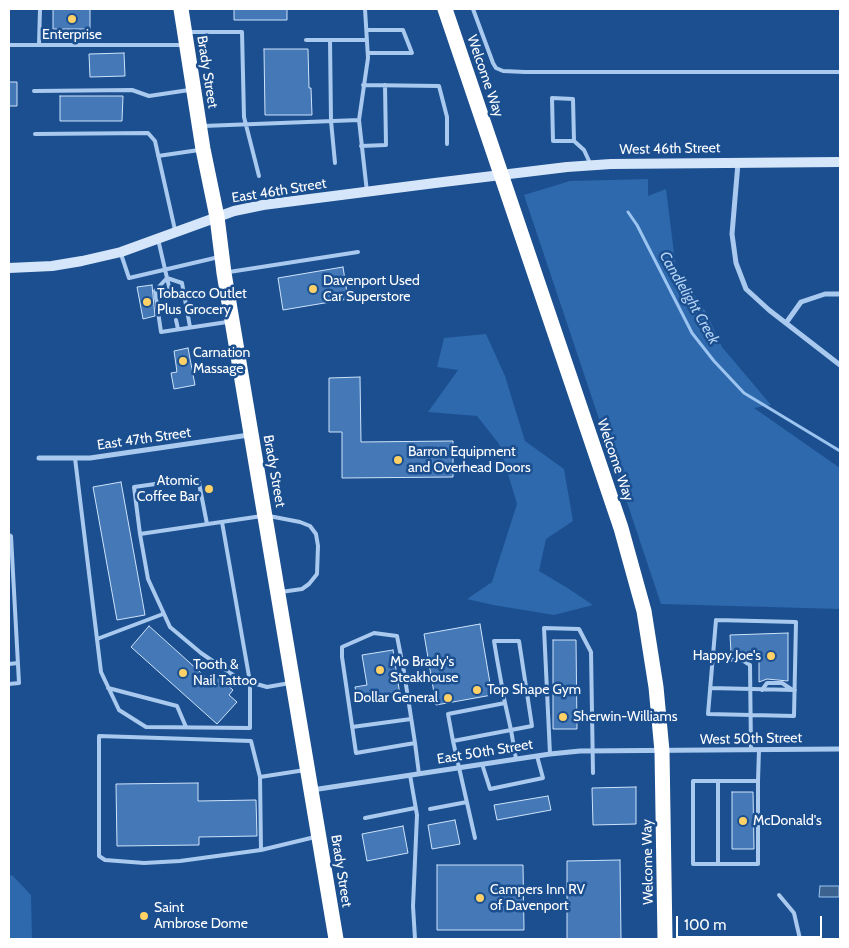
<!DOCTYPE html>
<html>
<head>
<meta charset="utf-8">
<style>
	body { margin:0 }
	#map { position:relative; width:849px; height:948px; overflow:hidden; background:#1b4f8f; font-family:Cabin,sans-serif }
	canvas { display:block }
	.frame { position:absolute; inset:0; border:10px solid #fff; pointer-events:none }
	.scale { position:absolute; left:676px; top:916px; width:146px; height:22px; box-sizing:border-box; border:2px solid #fff; border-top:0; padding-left:6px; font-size:15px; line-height:18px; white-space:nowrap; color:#fff; -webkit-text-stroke:4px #1b4f8f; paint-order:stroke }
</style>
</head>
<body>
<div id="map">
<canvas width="849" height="948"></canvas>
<div class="frame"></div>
<div class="scale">100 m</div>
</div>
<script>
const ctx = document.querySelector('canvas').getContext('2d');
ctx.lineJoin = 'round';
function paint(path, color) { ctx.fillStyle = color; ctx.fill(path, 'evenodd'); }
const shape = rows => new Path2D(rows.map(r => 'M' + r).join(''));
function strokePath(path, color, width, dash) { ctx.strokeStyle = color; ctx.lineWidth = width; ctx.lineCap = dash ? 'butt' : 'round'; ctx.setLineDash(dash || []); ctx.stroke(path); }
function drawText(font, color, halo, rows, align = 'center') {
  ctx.font = font + ' Cabin,sans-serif'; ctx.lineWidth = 5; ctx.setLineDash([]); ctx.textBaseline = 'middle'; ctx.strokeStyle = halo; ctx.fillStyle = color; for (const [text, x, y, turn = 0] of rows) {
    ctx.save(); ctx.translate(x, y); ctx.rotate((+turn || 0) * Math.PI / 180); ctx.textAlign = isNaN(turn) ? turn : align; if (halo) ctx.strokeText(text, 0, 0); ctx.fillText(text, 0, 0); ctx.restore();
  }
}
paint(shape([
	[648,179,648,196,666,189,676,269,706,312,722,347,771,405,754,408,840,468,840,609,661,604,524,195,570,181],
	[486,334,505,376,525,441,564,469,573,521,546,539,539,571,566,587,593,605,554,615,493,605,467,599,492,582,517,504,499,444,477,416,428,412,458,370,437,367,444,338],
	[12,875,31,895,32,939,11,939,9,937,9,876]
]), '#2e69ad');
const water = shape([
	[820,886,839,886,839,897,819,897,820,886]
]);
paint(water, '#3c6290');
strokePath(water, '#9cc4f0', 1);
strokePath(shape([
	[628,212,637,225,692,333,714,361,744,393,840,451]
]), '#9cc4f0', 3);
const building = shape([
	[53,9,90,9,90,29,53,29,53,9],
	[234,9,287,9,287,20,234,20,234,9],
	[264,49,308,49,309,88,311,88,312,115,265,115,264,49],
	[124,53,125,76,90,77,89,54,124,53],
	[9,82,17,82,17,106,9,106,9,82],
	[60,96,123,96,122,121,60,121,60,96],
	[343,267,348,299,283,310,278,278,343,267],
	[152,285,155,316,143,319,137,287,152,285],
	[188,348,195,385,174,389,171,373,177,372,174,351,188,348],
	[360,377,361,442,453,441,453,477,342,478,342,432,329,432,329,378,360,377],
	[121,482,145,615,117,620,93,487,121,482],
	[480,624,492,695,436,705,424,634,480,624],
	[149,626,210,681,216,675,233,690,229,695,237,702,217,724,131,647,149,626],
	[788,633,788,681,767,679,759,682,759,660,753,660,753,652,731,652,730,635,788,633],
	[553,640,576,640,577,729,553,729,553,640],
	[393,650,400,695,363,701,362,697,357,698,355,687,367,685,362,655,393,650],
	[198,783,198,801,256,800,257,836,199,837,199,845,117,846,116,784,198,783],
	[636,787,636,824,593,825,592,788,636,787],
	[732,792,753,792,754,849,732,849,732,792],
	[548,796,551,810,497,820,494,805,548,796],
	[455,820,460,844,432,849,428,825,455,820],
	[403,826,408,853,367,861,362,834,403,826],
	[620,860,621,939,567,939,567,861,620,860],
	[437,865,523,865,524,930,437,930,437,865]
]);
paint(building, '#4478b7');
strokePath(building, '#cfe3fa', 1);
strokePath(shape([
	[365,9,368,58,359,120,367,192],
	[473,9,493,63,496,68,503,71,525,72,840,72],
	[367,30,403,30,412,53,368,53],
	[189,32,242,32,244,117,259,176],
	[306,40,367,40],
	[330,40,331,121,335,163],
	[39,44,40,9],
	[9,45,184,45],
	[363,85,439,86,447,117,447,144],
	[34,91,132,90,149,96,189,90],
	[203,126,359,120],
	[35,134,148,133,155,141,175,230],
	[574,141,553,141,552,98,573,99,574,141,584,150,590,163],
	[361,146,386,145,385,85],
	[158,156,199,150],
	[158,239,170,291],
	[121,254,129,278,219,257],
	[229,272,358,252],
	[176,320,178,329],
	[190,327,182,283,167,278,155,291,161,332,227,322],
	[75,458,101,672,119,710,146,727,250,728,250,682,222,522],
	[262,516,140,534,148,579,170,627,201,653,239,679,267,687,290,683],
	[269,516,300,522,310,526,316,534,318,546,317,574,309,584,302,589,281,592],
	[140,534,134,487,198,478,207,524],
	[9,535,11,536,19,683,9,684],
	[716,620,796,622,794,716,708,714,716,620],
	[97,639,163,614],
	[713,659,742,660,750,665,751,750],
	[9,664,18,663],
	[108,688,177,706,186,727],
	[710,688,795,690],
	[762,690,767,683,782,683,791,689],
	[505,703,448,714,453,741,511,730,532,726,519,641,494,641,497,659,505,703,511,730,516,759],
	[352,727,411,719],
	[453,741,475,838],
	[415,743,356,753,342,657,342,647,374,633,397,636,404,672,415,743,419,774],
	[550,754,544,628,579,629,591,652,593,773],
	[482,764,490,789,543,778,537,756],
	[410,775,417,815,413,906,415,939],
	[260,777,305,770],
	[693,781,758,781,758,864,693,864,693,781],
	[718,781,718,864],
	[758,781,759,750],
	[430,809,467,802],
	[365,818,415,808],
	[261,850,260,777,251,741,99,736,99,856,105,860,144,863,180,861,261,850,315,837],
	[779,895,794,913,800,939]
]), '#a9c9ee', 4);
strokePath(shape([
	[738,163,732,234,736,263,746,289,769,310,840,365],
	[786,323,801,302,825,294,840,294],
	[39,458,90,458,249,435],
	[312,790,550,754,580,751,840,749]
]), '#a9c9ee', 5);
strokePath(shape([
	[9,268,52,266,82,261,121,252,234,211,263,205,435,183,567,167,611,164,840,162]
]), '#d6e6fa', 10);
strokePath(shape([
	[181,9,203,149,217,217,224,273,336,939],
	[445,9,621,528,644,611,656,687,662,751,665,939]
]), '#fff', 15);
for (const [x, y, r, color] of [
	[72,19,5,"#ffd166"],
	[313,289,5,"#ffd166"],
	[147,302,5,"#ffd166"],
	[183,361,5,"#ffd166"],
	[398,460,5,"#ffd166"],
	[209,489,5,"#ffd166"],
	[771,656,5,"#ffd166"],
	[380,670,5,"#ffd166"],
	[183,673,5,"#ffd166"],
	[477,690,5,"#ffd166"],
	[448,698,5,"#ffd166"],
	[563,717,5,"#ffd166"],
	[743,821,5,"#ffd166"],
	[480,898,5,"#ffd166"],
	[144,916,5,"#ffd166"]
]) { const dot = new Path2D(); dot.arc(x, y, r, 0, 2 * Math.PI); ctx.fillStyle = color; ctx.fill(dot); strokePath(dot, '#1b4f8f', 2); }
drawText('14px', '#fff', '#1b4f8f', [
	["Enterprise",72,35,"center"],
	["Davenport Used",323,281],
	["Car Superstore",323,297],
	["Tobacco Outlet",157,294],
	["Plus Grocery",157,310],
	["Carnation",193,353],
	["Massage",193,369],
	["Barron Equipment",408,452],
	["and Overhead Doors",408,468],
	["Atomic",199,481,"right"],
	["Coffee Bar",199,497,"right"],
	["Happy Joe's",761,656,"right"],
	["Mo Brady's",390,662],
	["Steakhouse",390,678],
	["Tooth &",193,665],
	["Nail Tattoo",193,681],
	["Top Shape Gym",487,690],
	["Dollar General",438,698,"right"],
	["Sherwin-Williams",573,717],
	["McDonald's",753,821],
	["Campers Inn RV",490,890],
	["of Davenport",490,906],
	["Saint",154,908],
	["Ambrose Dome",154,924]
], 'left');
drawText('14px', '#fff', '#1b4f8f', [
	["Brady Street",207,72,81],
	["Welcome Way",485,76,71],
	["West 46th Street",670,149,-1],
	["East 46th Street",279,191,-9],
	["East 47th Street",144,439,-8],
	["Welcome Way",615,460,71],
	["Brady Street",274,471,80],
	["West 50th Street",751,739,-1],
	["East 50th Street",485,752,-9],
	["Welcome Way",648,862,-91],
	["Brady Street",341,871,81]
]);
drawText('italic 15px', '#b5d3f5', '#1b4f8f', [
	["Candlelight Creek",689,298,60]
]);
</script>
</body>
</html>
